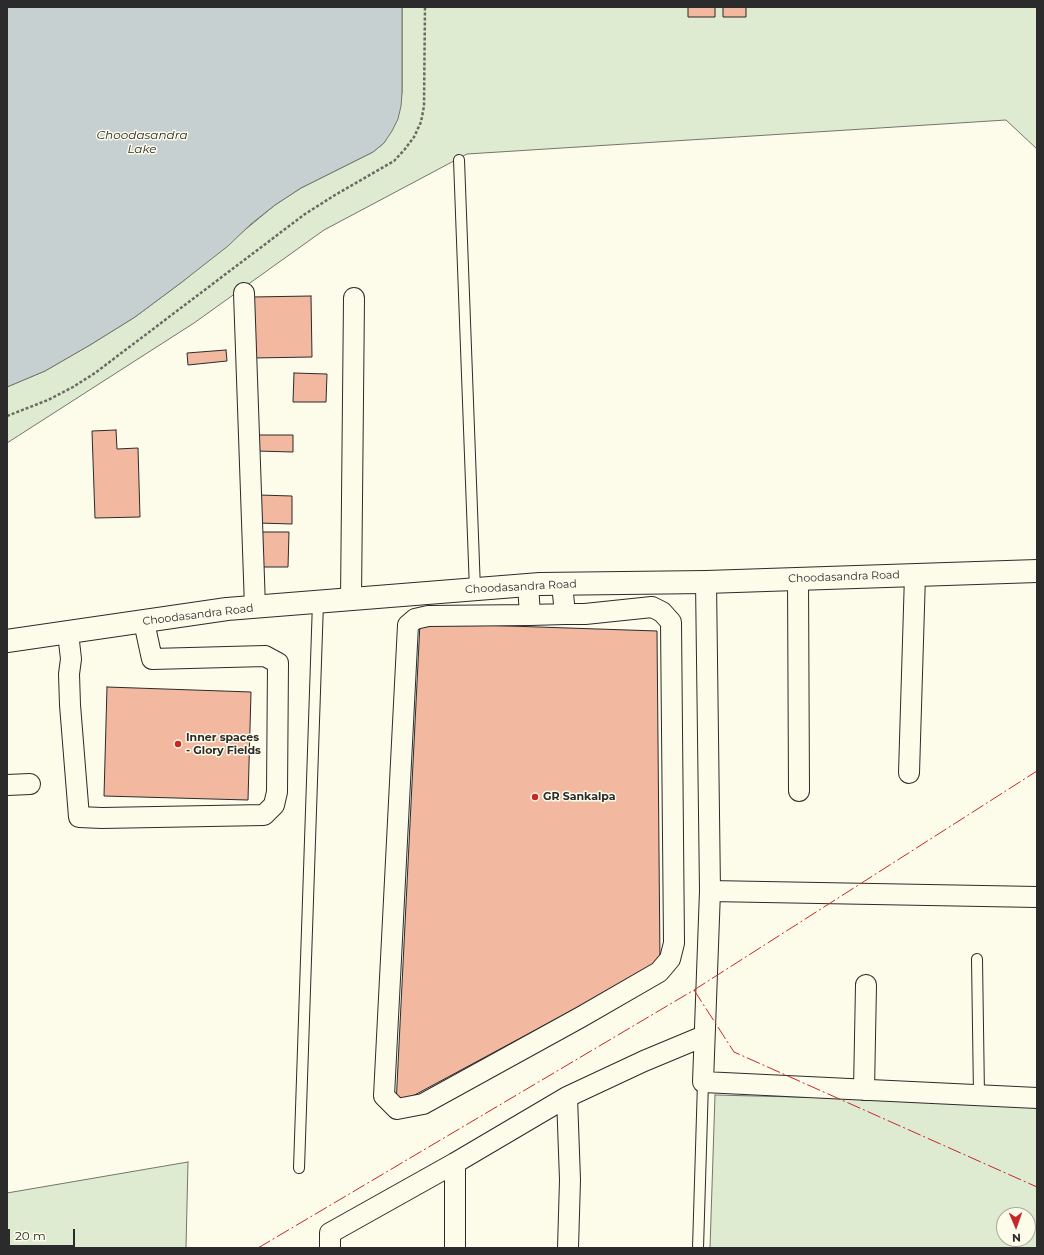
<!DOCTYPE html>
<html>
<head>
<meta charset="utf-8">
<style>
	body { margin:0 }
	#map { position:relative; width:1044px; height:1255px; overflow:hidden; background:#fdfbea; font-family:Montserrat,sans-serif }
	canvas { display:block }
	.frame { position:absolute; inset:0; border:8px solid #2b2b2b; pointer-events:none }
	.north { position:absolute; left:996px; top:1207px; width:40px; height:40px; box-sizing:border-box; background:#fdfbea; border:1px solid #a9a89e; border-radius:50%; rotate:178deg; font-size:11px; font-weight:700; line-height:16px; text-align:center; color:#2b2b2b }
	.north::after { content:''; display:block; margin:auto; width:14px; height:18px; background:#c62828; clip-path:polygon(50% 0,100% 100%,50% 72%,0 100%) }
	.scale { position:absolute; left:8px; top:1229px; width:67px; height:18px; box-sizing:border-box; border:2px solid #2b2b2b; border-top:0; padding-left:5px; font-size:12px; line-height:14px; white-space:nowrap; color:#2b2b2b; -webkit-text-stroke:3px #fdfbea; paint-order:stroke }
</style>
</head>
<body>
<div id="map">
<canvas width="1044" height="1255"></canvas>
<div class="frame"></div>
<div class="north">N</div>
<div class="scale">20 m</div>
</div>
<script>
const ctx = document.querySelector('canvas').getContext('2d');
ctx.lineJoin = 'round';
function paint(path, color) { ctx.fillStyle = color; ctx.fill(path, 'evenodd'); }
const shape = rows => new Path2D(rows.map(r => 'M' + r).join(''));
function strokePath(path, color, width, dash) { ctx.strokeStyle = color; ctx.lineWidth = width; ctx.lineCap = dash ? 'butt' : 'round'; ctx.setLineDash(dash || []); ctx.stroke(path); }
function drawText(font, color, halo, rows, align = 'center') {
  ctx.font = font + ' Montserrat,sans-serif'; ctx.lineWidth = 3; ctx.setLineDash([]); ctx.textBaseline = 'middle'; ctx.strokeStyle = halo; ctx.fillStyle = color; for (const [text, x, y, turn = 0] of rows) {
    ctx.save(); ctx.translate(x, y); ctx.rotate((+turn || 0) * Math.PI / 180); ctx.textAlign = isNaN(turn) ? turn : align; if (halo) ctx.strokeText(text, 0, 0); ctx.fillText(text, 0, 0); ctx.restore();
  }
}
const green = shape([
	[402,7,1037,7,1037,149,1006,120,467,154,324,230,194,323,7,443,7,387,45,371,90,345,135,317,182,282,275,205,301,188,373,152,384,143,402,93,402,7],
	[715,1095,1037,1103,1037,1248,710,1248,715,1095],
	[1004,1215,1028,1215,1028,1239,1004,1239,1004,1215],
	[188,1162,186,1248,7,1248,7,1193,188,1162]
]);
paint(green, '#deebd1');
strokePath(green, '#74746e', 1);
const water = shape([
	[7,7,402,7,402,93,401,106,398,119,392,131,384,143,373,152,301,188,275,205,251,224,228,246,182,282,135,317,90,345,45,371,7,387,7,7]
]);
paint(water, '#c7d0d0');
strokePath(water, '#74746e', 1);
const building = shape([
	[688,7,715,7,715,17,688,17,688,7],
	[723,7,746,7,746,17,723,17,723,7],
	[311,296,312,357,253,358,252,297,311,296],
	[226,350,227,361,188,365,187,353,226,350],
	[294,373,327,374,326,402,293,402,294,373],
	[116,430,117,449,138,448,140,517,95,518,92,431,116,430],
	[256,435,293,435,293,452,256,451,256,435],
	[259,495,292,496,292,524,258,523,259,495],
	[255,532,289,532,288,567,255,567,255,532],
	[420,623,657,631,660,963,396,1105,420,623],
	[107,687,251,692,248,800,104,796,107,687]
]);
paint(building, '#f2b8a0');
strokePath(building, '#2b2b2b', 1);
const lane = shape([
	[459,160,475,590],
	[977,959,979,1095],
	[299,1168,318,602],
	[698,1248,703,1082]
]);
const street = shape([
	[244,293,255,607],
	[798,579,799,791],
	[706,582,710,891,703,1082,1037,1098],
	[528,585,530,615,428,616,415,619,408,625,384,1096,397,1109,423,1104,581,1017,659,972,670,959,674,943,671,622,662,612,652,607,585,614,565,614,562,584],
	[351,599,354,298],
	[530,615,565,614],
	[68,633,71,659,69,674,70,705,79,817,102,818,264,815,274,805,277,792,278,663,265,656,152,659,144,622],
	[909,773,915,575],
	[7,785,30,784],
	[710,891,1037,897],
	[864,1090,866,985],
	[567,1097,570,1180,568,1248],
	[330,1248,330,1233,455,1163],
	[455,1248,455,1163,567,1097,644,1061,704,1036]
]);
const secondary = shape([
	[7,641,227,609,540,584,706,582,1037,571]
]);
strokePath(lane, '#2b2b2b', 12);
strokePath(street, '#2b2b2b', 22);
strokePath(secondary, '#2b2b2b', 24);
strokePath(shape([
	[7,416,48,400,73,387,95,373,305,214,335,195,394,161,405,149,414,137,421,122,424,106,425,7]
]), '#6a6964', 2.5, [3, 2]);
strokePath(lane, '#fdfbea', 10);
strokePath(street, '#fdfbea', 20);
strokePath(secondary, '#fdfbea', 22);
strokePath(shape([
	[694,990,734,1052,1037,1187],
	[258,1248,694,990,1037,771]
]), '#c62828', 1, [14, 3, 2, 3]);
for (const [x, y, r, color] of [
	[178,744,4,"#c62828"],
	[535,797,4,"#c62828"]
]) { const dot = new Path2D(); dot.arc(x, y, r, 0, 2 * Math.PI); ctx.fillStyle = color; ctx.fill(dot); strokePath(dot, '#fdfbea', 1.5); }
drawText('11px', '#2b2b2b', '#fdfbea', [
	["Choodasandra Road",844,577,-2],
	["Choodasandra Road",521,587,-3],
	["Choodasandra Road",198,615,-7]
]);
drawText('bold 11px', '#2b2b2b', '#fdfbea', [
	["Inner spaces",186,738],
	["- Glory Fields",186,751],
	["GR Sankalpa",543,797]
], 'left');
drawText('italic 12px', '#2b2b2b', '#fdfbea', [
	["Choodasandra",142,135],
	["Lake",142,149]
]);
</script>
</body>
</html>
